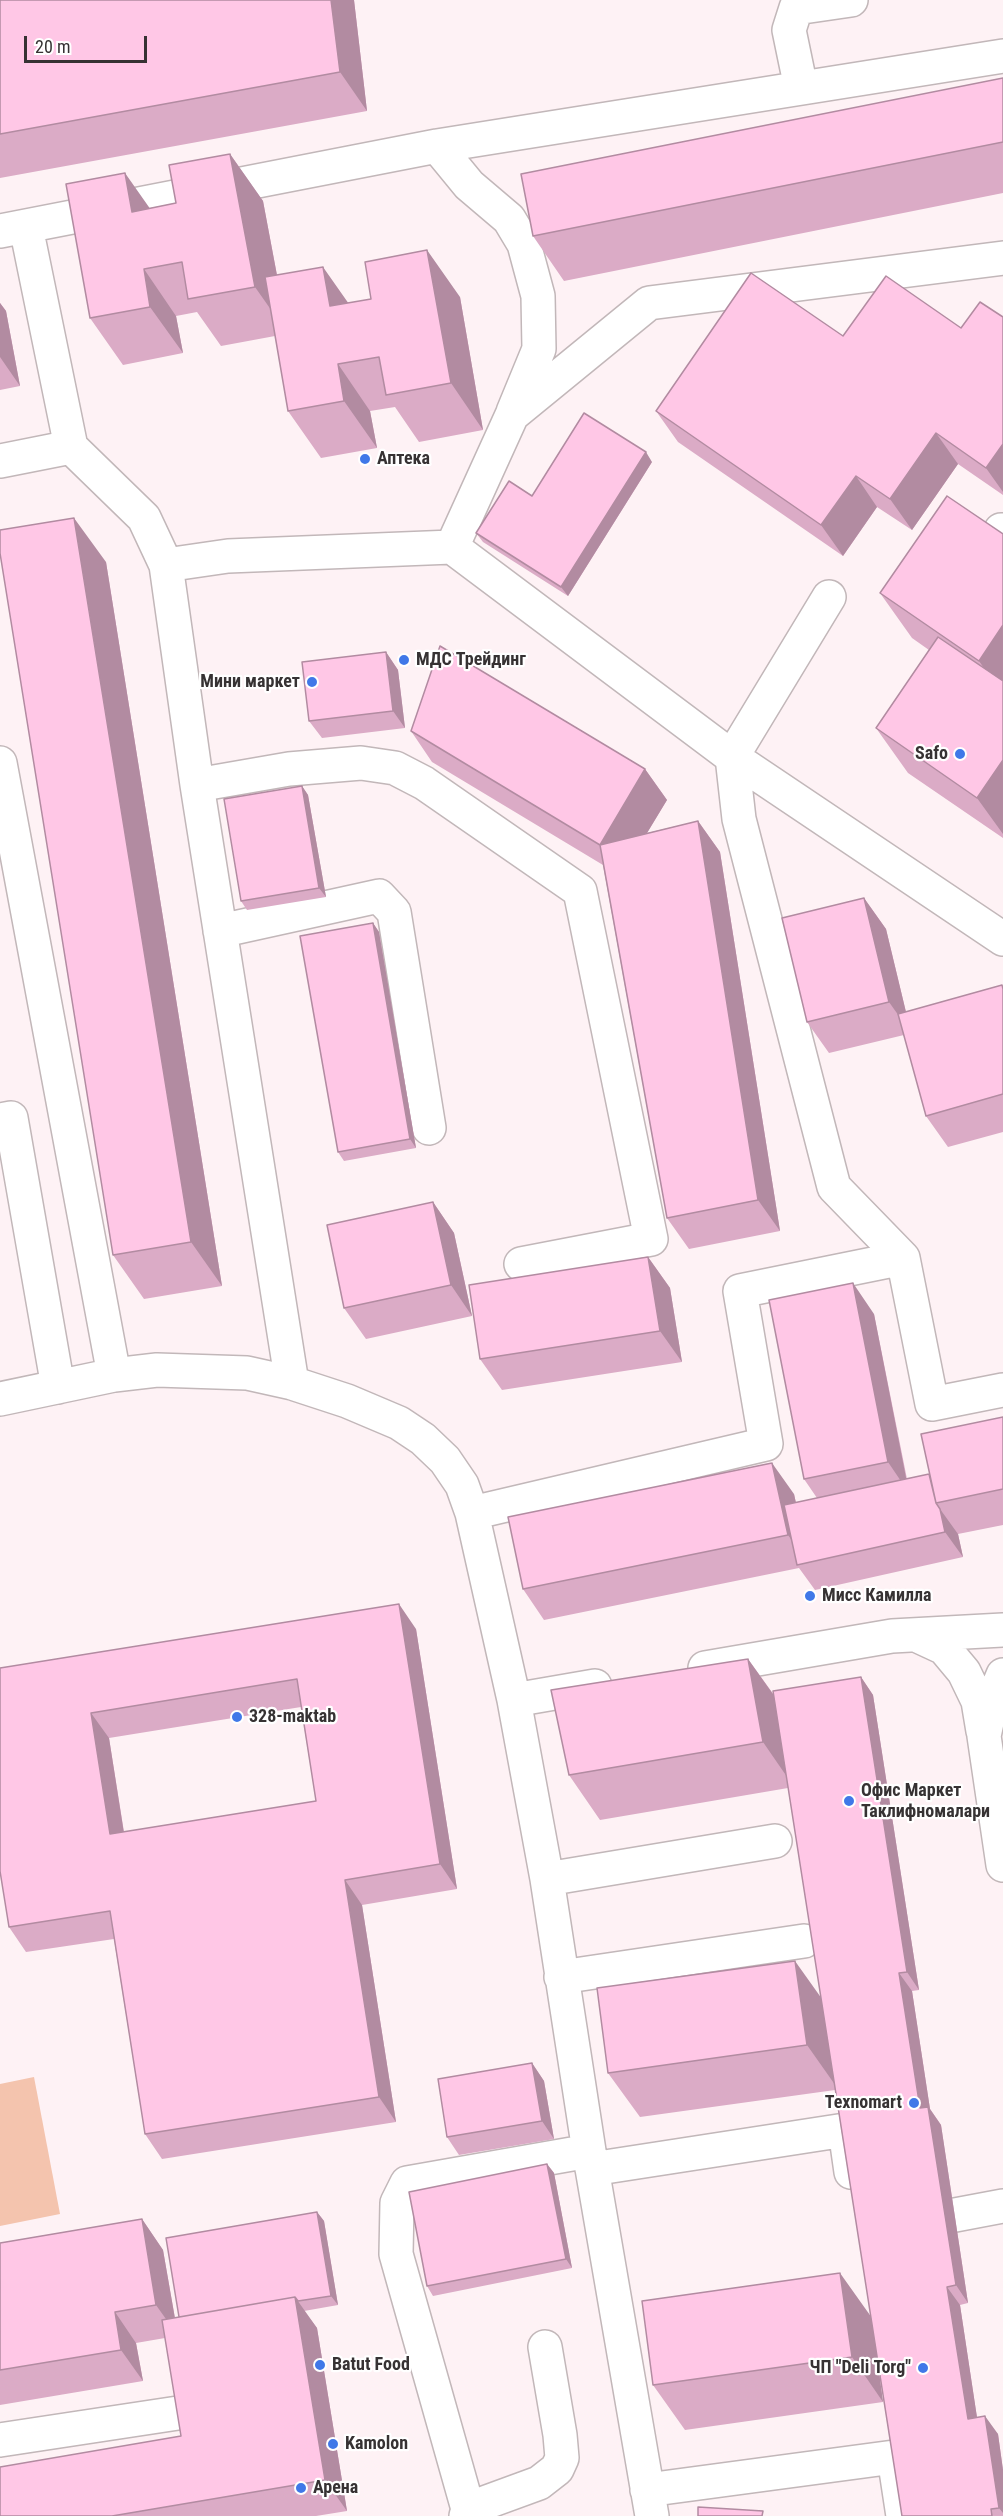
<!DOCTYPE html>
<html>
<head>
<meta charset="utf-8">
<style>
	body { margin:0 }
	#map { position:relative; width:1003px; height:2516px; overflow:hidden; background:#fef2f5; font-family:"Roboto Condensed",sans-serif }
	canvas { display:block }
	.scale { position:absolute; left:24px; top:36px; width:123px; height:27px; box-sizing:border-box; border:3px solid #363233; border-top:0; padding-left:8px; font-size:18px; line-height:21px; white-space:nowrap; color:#363233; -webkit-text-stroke:4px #fff; paint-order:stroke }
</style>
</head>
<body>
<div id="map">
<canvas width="1003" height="2516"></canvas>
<div class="scale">20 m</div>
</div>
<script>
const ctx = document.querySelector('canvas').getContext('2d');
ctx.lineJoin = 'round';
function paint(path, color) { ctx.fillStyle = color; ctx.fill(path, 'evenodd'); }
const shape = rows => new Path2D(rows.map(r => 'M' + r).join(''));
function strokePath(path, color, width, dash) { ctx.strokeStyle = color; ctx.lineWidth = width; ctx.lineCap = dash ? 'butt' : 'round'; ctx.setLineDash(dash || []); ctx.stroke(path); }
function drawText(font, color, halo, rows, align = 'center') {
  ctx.font = font + ' "Roboto Condensed",sans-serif'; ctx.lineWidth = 4.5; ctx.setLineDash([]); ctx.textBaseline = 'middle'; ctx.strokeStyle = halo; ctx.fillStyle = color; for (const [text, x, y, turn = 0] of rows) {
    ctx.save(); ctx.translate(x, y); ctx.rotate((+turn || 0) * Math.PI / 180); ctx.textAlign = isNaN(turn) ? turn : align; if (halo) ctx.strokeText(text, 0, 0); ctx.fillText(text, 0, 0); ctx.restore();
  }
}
paint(shape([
	[34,2077,60,2214,0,2226,0,2084]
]), '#f4c4ae');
const minor = shape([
	[801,88,789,30,796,8,851,0],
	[437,146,469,185,509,219,524,244,538,296,539,349,513,412],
	[26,227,71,447,144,518,166,565,197,785,292,1383],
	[0,231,437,146,1003,56],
	[0,461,71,447],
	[1001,530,1003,532],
	[452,547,512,415,649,303,1003,258],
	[166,565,228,556,452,547,732,757,1003,939],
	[829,597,732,757,739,819,834,1187,903,1258],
	[0,763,114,1375],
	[197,785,289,769,361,763,395,768,424,783,580,891,651,1239,521,1264],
	[220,931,379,896,394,912,429,1128],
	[0,1120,11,1118,58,1387],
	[0,1399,114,1375,157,1370,247,1373,292,1383,347,1401,399,1423,423,1439,445,1460,462,1485,472,1513,514,1700,547,1879,589,2151,652,2516],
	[472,1513,766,1444,740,1291,903,1258,932,1404,1003,1390],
	[916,1635,944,1648,964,1672,978,1701,983,1731],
	[705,1668,892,1636,1003,1630],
	[1003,1675,991,1704,984,1736,1003,1865],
	[514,1700,595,1686],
	[547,1879,775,1841],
	[561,1977,804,1941],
	[592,2169,845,2130,851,2172],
	[955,2215,1003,2206],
	[0,2440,178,2413],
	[647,2490,894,2457,903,2516],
	[468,2509,539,2483,557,2469,562,2458,560,2435,545,2347],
	[466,2516,468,2509,396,2254,397,2203,407,2183,589,2151]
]);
strokePath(minor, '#c2b7b9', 36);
strokePath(minor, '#fff', 33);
paint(shape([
	[0,0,354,0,367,111,0,178],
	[1003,78,1003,193,564,281,533,236],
	[230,154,263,201,277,275,349,303,460,297,483,430,419,442,395,407,370,411,377,448,321,458,288,411,275,336,221,346,197,312,176,316,183,353,123,365,90,318,150,208,176,203],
	[0,303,6,311,20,386,0,390],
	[1003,317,1003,495,958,464,912,530,877,507,843,556,678,442,656,411,843,336,961,328],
	[652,462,568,596,483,542,476,533],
	[1003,534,1003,838,908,773,876,728,929,650,912,638,880,593],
	[106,562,222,1286,144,1299,113,1255],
	[386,652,398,670,405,728,322,738,309,721],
	[411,731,645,769,667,800,647,833,698,821,720,852,780,1231,689,1249,667,1218,603,865,432,762],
	[302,786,308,795,326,897,247,910,241,901],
	[864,898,886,929,906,1012,1002,985,1003,986,1003,1132,948,1147,926,1116,904,1035,829,1053,807,1022],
	[373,923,379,932,416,1148,344,1161,338,1152],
	[433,1202,454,1233,472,1316,366,1339,344,1308],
	[648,1257,670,1288,682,1362,502,1390,480,1359],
	[874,1314,907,1479,929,1474,1003,1417,1003,1525,958,1534,963,1557,815,1590,799,1568,544,1620,523,1589,794,1494,796,1503,817,1498,804,1479],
	[416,1629,457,1889,362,1905,396,2122,162,2159,145,2134,114,1939,26,1952,9,1927,0,1668],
	[301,1707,316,1801,124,1832,109,1738],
	[748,1659,774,1695,861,1677,873,1695,919,1990,912,1991,930,2109,941,2125,968,2303,960,2305,977,2418,998,2434,1003,2470,1003,2516,902,2516,875,2346,883,2402,685,2430,653,2385,871,2317,835,2090,640,2117,608,2073,821,1997,788,1788,600,1820,569,1775],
	[532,2063,544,2081,554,2139,459,2155,447,2137],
	[547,2164,554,2173,572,2268,433,2296,427,2286],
	[317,2212,324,2221,338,2305,304,2311,317,2328,347,2511,316,2516,0,2516,181,2436,165,2338,136,2343,143,2381,0,2405,0,2243,142,2219,163,2250,175,2318,179,2317]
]), '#dbabc6');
paint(shape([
	[331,0,354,0,367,111,340,72],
	[230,154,263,201,288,334,255,287],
	[125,173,158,220,132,212],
	[427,250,460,297,483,430,451,383],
	[323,267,356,314,330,306],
	[144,269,176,316,183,353,150,307],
	[0,303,6,311,20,386,0,357],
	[338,364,370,411,377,448,344,401],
	[936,433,958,464,912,530,890,499],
	[1003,444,1003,492,986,468],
	[646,452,652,462,568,596,561,587],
	[856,476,877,507,843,556,821,525],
	[74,518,106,562,222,1286,191,1242],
	[1003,625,1003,695,979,661],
	[386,652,398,670,405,728,393,711],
	[1003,760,1003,834,977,798],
	[645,769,667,800,621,876,600,845],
	[302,786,308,795,326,897,319,888],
	[698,821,720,852,780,1231,758,1200],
	[864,898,886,929,911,1033,889,1002],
	[373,923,379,932,416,1148,410,1139],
	[433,1202,454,1233,472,1316,451,1285],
	[648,1257,670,1288,682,1362,660,1331],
	[853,1283,874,1314,909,1493,888,1462],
	[772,1463,794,1494,809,1563,808,1563,788,1535],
	[940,1509,958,1534,963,1557,945,1532],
	[399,1604,416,1629,457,1889,440,1864],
	[748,1659,780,1704,794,1787,763,1742],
	[861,1677,873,1695,919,1990,907,1972],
	[91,1713,109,1738,128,1859,110,1834],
	[345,1880,362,1905,396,2122,379,2097],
	[795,1961,827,2006,838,2089,807,2045],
	[899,1973,912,1991,930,2109,941,2125,968,2303,956,2285,920,2108],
	[532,2063,544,2081,554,2139,542,2121],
	[547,2164,554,2173,572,2268,566,2259],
	[317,2212,324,2221,338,2305,331,2296],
	[142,2219,163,2250,178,2336,156,2305],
	[840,2273,872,2318,883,2402,852,2357],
	[947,2287,960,2305,980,2437,968,2419],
	[295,2297,317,2328,347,2511,325,2480],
	[115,2312,136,2343,143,2381,121,2350],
	[985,2416,998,2434,1003,2470,1003,2513,999,2508]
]), '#b28ba1');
const building = shape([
	[0,0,331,0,340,72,0,134,0,0],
	[1003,78,1003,142,533,236,521,174,1003,78],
	[230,154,255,287,188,299,182,262,144,269,150,307,90,318,66,184,125,173,132,212,176,203,169,165,230,154],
	[427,250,451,383,386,395,379,357,338,364,344,401,288,411,265,277,323,267,330,306,371,299,365,262,427,250],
	[751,273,843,336,886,276,961,328,980,302,1003,317,1003,444,986,468,936,433,890,499,856,476,821,525,656,411,751,273],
	[584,413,646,452,561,587,476,533,509,481,532,496,584,413],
	[947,496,1003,534,1003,625,979,661,880,593,947,496],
	[74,518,191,1242,113,1255,0,553,0,530,74,518],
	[938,637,1003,681,1003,760,977,798,876,728,938,637],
	[440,646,645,769,600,845,411,731,440,646],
	[386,652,393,711,309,721,302,662,386,652],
	[302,786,319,888,241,901,224,799,302,786],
	[698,821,758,1200,667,1218,600,845,698,821],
	[864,898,889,1002,807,1022,782,918,864,898],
	[373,923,410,1139,338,1152,300,936,373,923],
	[1002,985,1003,989,1003,1094,926,1116,898,1014,1002,985],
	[433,1202,451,1285,344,1308,327,1225,433,1202],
	[648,1257,660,1331,480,1359,469,1285,648,1257],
	[853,1283,888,1462,804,1479,769,1300,853,1283],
	[1003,1417,1003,1489,936,1503,921,1434,1003,1417],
	[772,1463,788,1535,523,1589,508,1517,772,1463],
	[929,1474,936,1503,940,1509,945,1532,797,1565,784,1505,929,1474],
	[399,1604,440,1864,345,1880,379,2097,145,2134,110,1911,9,1927,0,1871,0,1668,399,1604],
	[297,1679,316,1801,110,1834,91,1713,297,1679],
	[748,1659,763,1742,569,1775,551,1690,748,1659],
	[861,1677,907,1972,899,1973,920,2108,928,2107,956,2285,947,2287,968,2419,985,2416,999,2508,991,2509,992,2516,902,2516,773,1691,861,1677],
	[795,1961,807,2045,608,2073,597,1988,795,1961],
	[532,2063,542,2121,447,2137,438,2079,532,2063],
	[547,2164,566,2259,427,2286,409,2192,547,2164],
	[317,2212,331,2296,298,2301,295,2297,179,2317,166,2238,317,2212],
	[142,2219,156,2305,115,2312,121,2350,0,2370,0,2243,142,2219],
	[840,2273,852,2357,653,2385,642,2301,840,2273],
	[295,2297,325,2480,112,2516,0,2516,0,2467,181,2436,162,2320,295,2297],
	[698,2507,763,2511,762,2516,698,2516,698,2507]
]);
paint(building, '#ffc7e6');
strokePath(building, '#b28ba1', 1.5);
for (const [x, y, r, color] of [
	[365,459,6,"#4078e8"],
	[404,660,6,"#4078e8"],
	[312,682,6,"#4078e8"],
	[960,754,6,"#4078e8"],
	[810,1596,6,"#4078e8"],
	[237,1717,6,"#4078e8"],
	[849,1801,6,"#4078e8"],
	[914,2103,6,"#4078e8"],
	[320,2365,6,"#4078e8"],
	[923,2368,6,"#4078e8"],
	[333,2444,6,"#4078e8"],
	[301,2488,6,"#4078e8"]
]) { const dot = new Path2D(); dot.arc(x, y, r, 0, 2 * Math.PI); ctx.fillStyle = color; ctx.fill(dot); strokePath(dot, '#fff', 2); }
drawText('bold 18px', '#363233', '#fff', [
	["Аптека",377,459],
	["МДС Трейдинг",416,660],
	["Мини маркет",300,682,"right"],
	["Safo",948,754,"right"],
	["Мисс Камилла",822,1596],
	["328-maktab",249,1717],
	["Офис Маркет",861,1791],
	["Таклифномалари",861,1812],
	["Texnomart",902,2103,"right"],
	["Batut Food",332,2365],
	["ЧП \"Deli Torg\"",911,2368,"right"],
	["Kamolon",345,2444],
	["Арена",313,2488]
], 'left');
</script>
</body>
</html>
